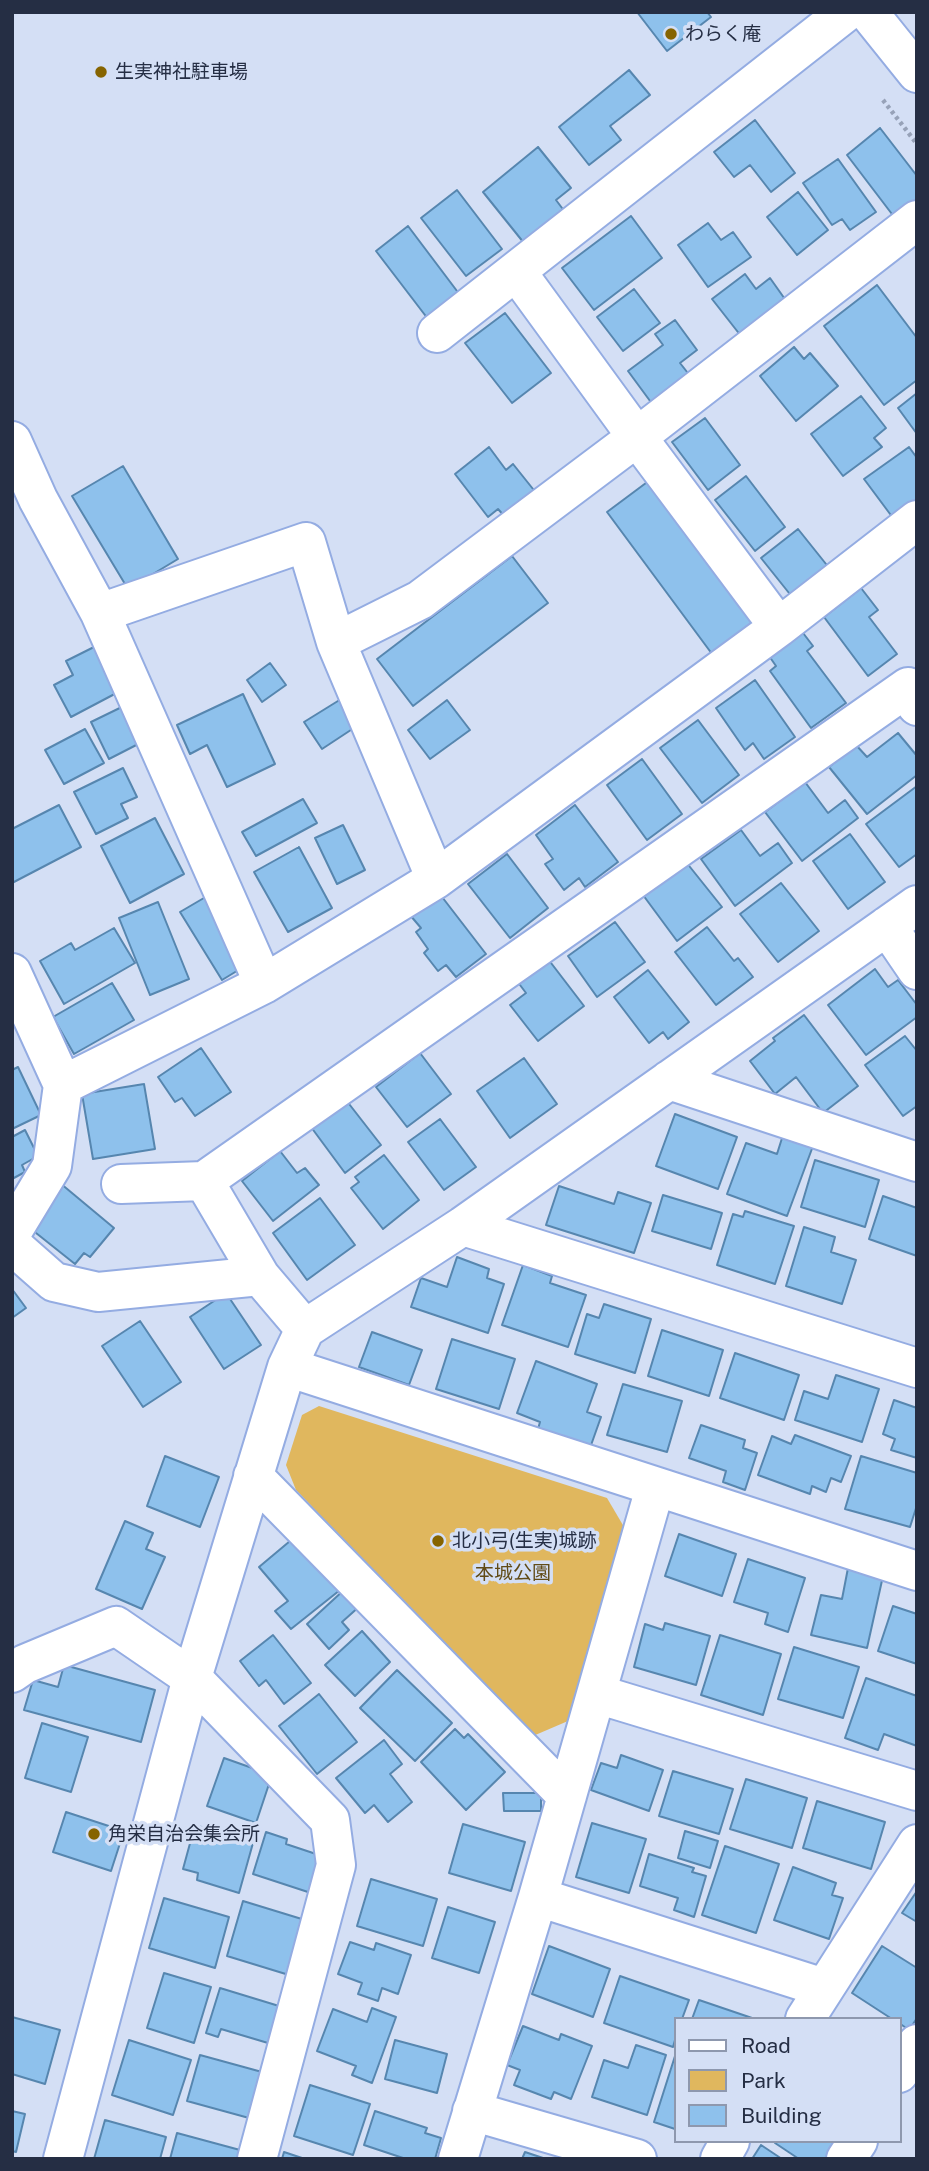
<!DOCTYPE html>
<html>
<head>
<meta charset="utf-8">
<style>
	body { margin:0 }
	#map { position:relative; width:929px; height:2171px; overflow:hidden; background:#d4dff5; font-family:"Public Sans",sans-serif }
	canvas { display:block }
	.frame { position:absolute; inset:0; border:14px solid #252e44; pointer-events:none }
	.legend { position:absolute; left:674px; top:2017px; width:228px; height:126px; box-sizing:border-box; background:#d4dff5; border:2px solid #8e98ae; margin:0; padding:9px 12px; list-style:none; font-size:21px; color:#252e44 }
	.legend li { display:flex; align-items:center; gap:14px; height:35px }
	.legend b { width:35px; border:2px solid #8e98ae }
</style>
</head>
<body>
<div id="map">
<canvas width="929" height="2171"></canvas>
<div class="frame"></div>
<ul class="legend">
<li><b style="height:9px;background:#fff"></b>Road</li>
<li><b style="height:19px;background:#e0b75e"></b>Park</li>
<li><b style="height:19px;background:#8ec1ec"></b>Building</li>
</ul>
</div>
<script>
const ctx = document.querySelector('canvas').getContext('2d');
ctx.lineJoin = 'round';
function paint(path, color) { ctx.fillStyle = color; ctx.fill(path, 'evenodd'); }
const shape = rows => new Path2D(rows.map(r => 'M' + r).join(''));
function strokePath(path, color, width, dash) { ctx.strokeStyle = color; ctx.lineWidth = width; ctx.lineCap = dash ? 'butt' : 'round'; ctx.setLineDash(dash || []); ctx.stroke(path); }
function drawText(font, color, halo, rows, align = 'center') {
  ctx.font = font + ' "Public Sans","Noto Sans JP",sans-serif'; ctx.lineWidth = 7; ctx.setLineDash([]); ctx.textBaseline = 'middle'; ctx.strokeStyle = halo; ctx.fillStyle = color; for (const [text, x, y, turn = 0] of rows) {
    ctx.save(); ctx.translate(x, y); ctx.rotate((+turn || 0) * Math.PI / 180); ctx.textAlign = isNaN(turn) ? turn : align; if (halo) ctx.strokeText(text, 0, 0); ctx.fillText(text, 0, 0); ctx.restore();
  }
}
paint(shape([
	[319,1406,607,1498,627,1532,575,1718,533,1736,296,1490,286,1465,302,1415]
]), '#e0b75e');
const building = shape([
	[637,12,707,12,711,17,667,51,637,12],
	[629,70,650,95,610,126,621,140,589,165,559,127,629,70],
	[755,120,795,173,771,192,750,165,734,177,714,152,755,120],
	[880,128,917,176,917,207,898,222,847,155,880,128],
	[538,147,571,188,556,200,568,216,528,248,483,192,538,147],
	[838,159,876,212,850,230,842,219,832,225,803,183,838,159],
	[457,190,502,249,466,276,421,218,457,190],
	[798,192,828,230,797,255,767,217,798,192],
	[631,216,662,258,594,310,562,268,631,216],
	[708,223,721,240,733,232,751,257,708,287,678,245,708,223],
	[408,226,460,295,428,319,376,251,408,226],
	[745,274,756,289,770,278,787,302,741,336,712,299,745,274],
	[877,285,917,338,917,380,884,405,824,326,877,285],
	[634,289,660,323,623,351,597,317,634,289],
	[505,313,551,373,512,403,465,343,505,313],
	[675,320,697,350,680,363,691,377,653,405,628,371,663,345,655,334,675,320],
	[794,347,804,359,810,353,838,386,796,421,760,376,794,347],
	[917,393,917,434,898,408,917,393],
	[861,396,886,428,874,438,882,447,843,476,811,434,861,396],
	[705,418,740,465,708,490,672,442,705,418],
	[489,447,506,470,513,464,537,494,506,518,498,509,488,517,455,474,489,447],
	[909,447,917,458,917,507,896,522,864,479,909,447],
	[123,466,178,559,128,589,72,496,123,466],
	[746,476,785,527,755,551,715,500,746,476],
	[654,477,762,624,715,658,607,512,654,477],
	[798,529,834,574,797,603,761,558,798,529],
	[512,556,548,603,413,706,377,659,512,556],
	[861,588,878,610,869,617,897,654,868,676,824,617,861,588],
	[800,629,813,646,807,651,846,703,811,728,770,671,776,666,767,653,800,629],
	[102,643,126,688,71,717,54,685,73,675,66,661,102,643],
	[270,663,286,685,262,702,247,680,270,663],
	[755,680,795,737,764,759,753,743,745,750,716,708,755,680],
	[243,694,275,764,227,787,207,745,190,754,177,725,243,694],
	[346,696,363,722,322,749,304,722,346,696],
	[447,700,470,730,430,759,408,730,447,700],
	[130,703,148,739,109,759,91,722,130,703],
	[698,720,739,775,702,803,660,748,698,720],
	[85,729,104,763,64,784,45,750,85,729],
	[898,733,917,756,917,775,867,814,829,767,856,745,867,757,898,733],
	[642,759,682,814,647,840,607,785,642,759],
	[123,768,137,797,121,804,128,818,96,834,74,792,123,768],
	[805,782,828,813,845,800,858,818,802,861,765,812,805,782],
	[917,786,917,854,899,867,866,824,917,786],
	[303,799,317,823,256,856,242,832,303,799],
	[59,805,81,847,12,883,12,829,59,805],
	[575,805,618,862,585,887,579,878,564,890,545,864,553,859,536,835,575,805],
	[155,818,184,874,130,903,101,846,155,818],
	[343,825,365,870,337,884,315,838,343,825],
	[741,830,760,856,778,843,792,863,735,906,701,859,741,830],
	[850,834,885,882,848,909,813,861,850,834],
	[299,847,332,908,288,932,254,872,299,847],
	[507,854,548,908,510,938,468,884,507,854],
	[686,862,722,907,677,941,643,895,686,862],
	[781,883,819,931,778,962,740,914,781,883],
	[439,893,486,954,456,977,446,965,438,971,424,953,428,949,416,932,421,928,410,915,439,893],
	[209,895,250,963,222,980,180,912,209,895],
	[158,902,189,979,150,995,119,918,158,902],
	[615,922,645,962,597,997,568,956,615,922],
	[707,927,734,961,738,958,753,977,716,1005,675,952,707,927],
	[114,928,135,963,64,1004,40,961,71,943,75,950,114,928],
	[548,959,584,1006,538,1041,510,1005,526,993,517,981,548,959],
	[875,969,888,987,898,980,917,1005,917,1017,866,1055,828,1005,875,969],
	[648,970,689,1022,668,1039,663,1032,649,1043,614,997,648,970],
	[112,983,134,1020,74,1054,53,1017,112,983],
	[804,1015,858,1086,823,1113,796,1077,775,1094,750,1061,775,1041,773,1038,804,1015],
	[905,1036,917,1051,917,1106,903,1116,865,1065,905,1036],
	[201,1048,231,1092,195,1116,182,1098,175,1102,158,1077,201,1048],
	[420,1053,451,1094,407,1127,376,1087,420,1053],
	[524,1058,557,1104,510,1138,477,1091,524,1058],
	[18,1067,41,1115,12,1129,12,1070,18,1067],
	[144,1084,155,1149,93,1159,82,1094,144,1084],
	[346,1100,381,1145,345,1173,311,1127,346,1100],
	[675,1114,737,1137,718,1189,656,1166,675,1114],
	[440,1119,476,1167,444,1190,408,1142,440,1119],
	[25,1130,38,1156,22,1165,25,1172,12,1179,12,1137,25,1130],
	[783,1135,813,1146,787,1216,727,1194,746,1143,777,1154,783,1135],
	[280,1151,297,1173,305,1168,319,1185,273,1221,242,1181,280,1151],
	[384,1155,419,1200,383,1229,351,1188,359,1182,355,1177,384,1155],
	[815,1160,879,1180,865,1227,801,1207,815,1160],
	[60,1183,114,1228,90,1257,84,1253,75,1264,26,1225,60,1183],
	[559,1186,614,1204,618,1192,651,1203,634,1253,546,1225,559,1186],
	[663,1195,722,1213,711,1249,652,1231,663,1195],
	[883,1196,917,1208,917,1256,869,1239,883,1196],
	[320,1198,355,1245,307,1280,273,1233,320,1198],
	[745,1211,794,1226,775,1284,717,1265,733,1214,743,1217,745,1211],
	[804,1227,835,1237,831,1252,856,1260,842,1304,786,1286,804,1227],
	[457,1257,489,1269,487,1278,504,1284,488,1333,411,1307,421,1278,447,1287,457,1257],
	[523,1265,552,1276,550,1283,586,1295,568,1347,502,1325,523,1265],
	[12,1289,26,1308,12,1318,12,1289],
	[226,1293,261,1345,224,1369,190,1317,226,1293],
	[604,1304,651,1319,635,1373,575,1354,587,1314,599,1318,604,1304],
	[140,1321,181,1382,143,1407,102,1346,140,1321],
	[662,1330,723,1350,709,1396,648,1376,662,1330],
	[372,1332,422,1350,409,1385,359,1367,372,1332],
	[452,1339,515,1359,499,1409,436,1389,452,1339],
	[735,1353,799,1375,784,1420,720,1398,735,1353],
	[536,1361,597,1384,587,1412,601,1417,590,1448,538,1429,540,1422,517,1413,536,1361],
	[836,1375,879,1389,862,1442,795,1420,804,1391,828,1399,836,1375],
	[623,1384,682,1401,667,1452,607,1435,623,1384],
	[894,1400,917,1408,917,1458,891,1450,895,1439,883,1434,894,1400],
	[701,1425,745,1440,743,1448,757,1453,745,1490,723,1482,726,1471,689,1458,701,1425],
	[795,1435,851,1456,841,1482,831,1478,826,1492,812,1486,810,1494,758,1475,772,1436,791,1444,795,1435],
	[165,1456,219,1477,200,1527,147,1506,165,1456],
	[861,1456,917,1473,917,1505,910,1527,845,1509,861,1456],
	[125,1521,153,1533,146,1549,165,1557,142,1609,96,1589,125,1521],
	[679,1534,736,1554,722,1596,665,1576,679,1534],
	[296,1536,340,1590,291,1629,275,1611,288,1601,259,1567,296,1536],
	[748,1559,805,1578,788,1632,765,1624,768,1613,734,1602,748,1559],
	[848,1568,883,1576,867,1648,811,1635,821,1595,842,1599,848,1568],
	[345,1589,361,1605,342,1622,349,1630,329,1649,307,1624,345,1589],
	[893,1606,917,1614,917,1664,878,1651,893,1606],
	[665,1623,710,1636,696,1685,634,1667,645,1624,663,1630,665,1623],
	[362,1631,390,1662,355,1696,325,1665,362,1631],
	[273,1635,311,1683,284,1704,266,1680,259,1686,240,1661,273,1635],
	[720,1635,781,1654,763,1715,701,1695,720,1635],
	[794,1647,859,1667,843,1718,778,1699,794,1647],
	[64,1665,155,1690,141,1742,24,1710,33,1680,58,1687,64,1665],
	[397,1670,452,1723,415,1761,360,1708,397,1670],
	[866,1678,917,1696,917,1746,884,1734,878,1750,845,1738,866,1678],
	[319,1694,357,1742,317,1774,279,1726,319,1694],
	[42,1723,88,1737,71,1792,25,1778,42,1723],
	[455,1729,464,1738,468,1734,505,1772,466,1810,421,1762,455,1729],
	[384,1740,402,1764,390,1774,412,1802,388,1822,374,1805,365,1813,336,1778,384,1740],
	[621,1755,663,1770,649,1811,591,1790,601,1763,617,1768,621,1755],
	[224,1758,272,1775,256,1823,207,1806,224,1758],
	[673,1771,733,1789,719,1834,659,1816,673,1771],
	[746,1779,807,1798,792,1848,730,1829,746,1779],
	[503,1793,541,1793,541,1811,504,1811,503,1793],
	[817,1801,885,1822,871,1869,803,1848,817,1801],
	[66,1812,124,1831,111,1871,53,1852,66,1812],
	[592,1823,646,1839,629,1893,576,1877,592,1823],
	[463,1824,525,1842,511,1891,449,1873,463,1824],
	[195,1825,253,1843,239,1893,197,1880,198,1873,183,1869,195,1825],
	[685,1831,718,1841,710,1868,678,1858,685,1831],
	[266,1832,287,1839,286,1844,322,1856,311,1893,253,1874,266,1832],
	[725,1846,779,1864,756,1933,702,1915,725,1846],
	[649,1854,694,1868,692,1872,706,1876,694,1917,674,1910,678,1898,640,1886,649,1854],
	[793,1867,836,1883,832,1895,843,1898,829,1939,774,1920,793,1867],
	[371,1879,437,1899,423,1946,357,1926,371,1879],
	[917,1891,917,1922,902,1913,917,1891],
	[164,1898,229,1917,215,1968,149,1948,164,1898],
	[243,1901,305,1920,289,1975,227,1956,243,1901],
	[448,1907,495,1922,479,1973,432,1958,448,1907],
	[350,1942,374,1950,376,1943,411,1955,398,1994,382,1988,378,2001,358,1994,362,1983,338,1974,350,1942],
	[549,1946,610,1969,593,2017,532,1994,549,1946],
	[882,1946,917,1968,917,2018,909,2030,899,2023,899,2019,892,2019,852,1993,882,1946],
	[164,1973,211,1987,194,2043,147,2028,164,1973],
	[620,1976,689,2000,682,2019,675,2019,675,2040,673,2047,604,2023,620,1976],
	[220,1988,279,2006,268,2043,221,2029,218,2037,206,2033,220,1988],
	[699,2000,755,2019,692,2019,699,2000],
	[372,2008,396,2017,372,2083,352,2075,356,2066,317,2051,333,2009,367,2022,372,2008],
	[12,2017,60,2030,45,2084,12,2074,12,2017],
	[523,2026,559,2040,561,2034,592,2046,571,2099,554,2092,551,2099,514,2085,520,2070,507,2065,523,2026],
	[129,2040,191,2060,173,2115,112,2095,129,2040],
	[395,2040,447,2054,437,2093,385,2079,395,2040],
	[636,2045,666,2055,647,2115,592,2097,604,2060,628,2068,636,2045],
	[200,2055,262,2072,249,2118,187,2101,200,2055],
	[675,2056,675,2129,654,2122,675,2056],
	[310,2085,370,2104,353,2155,294,2136,310,2085],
	[12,2111,25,2114,16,2152,12,2151,12,2111],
	[375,2111,427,2128,425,2133,441,2138,435,2159,406,2159,364,2145,375,2111],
	[105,2120,166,2137,160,2159,94,2159,105,2120],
	[177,2133,240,2150,237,2159,170,2159,177,2133],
	[776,2141,843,2141,832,2159,799,2159,775,2143,776,2141],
	[761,2145,782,2159,752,2159,761,2145],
	[284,2152,305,2159,282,2159,284,2152],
	[525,2152,546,2159,522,2159,525,2152]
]);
paint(building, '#8ec1ec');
strokePath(building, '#5686af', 2);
const minor = shape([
	[516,271,637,437,779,627],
	[437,333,846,12],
	[12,441,38,499,100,613,264,984],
	[100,613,306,542,336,642,420,600,637,437,917,220],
	[336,642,436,879],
	[887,926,917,970],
	[12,973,63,1085,52,1166,12,1232],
	[669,1080,917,1162],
	[63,1085,264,984,436,879,779,627,917,520],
	[121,1184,204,1181],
	[463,1226,917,1368],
	[12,1245,54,1282,98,1292,260,1276],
	[305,1329,260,1276,204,1181,908,687,917,706],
	[287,1367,917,1571],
	[253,1476,567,1796],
	[12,1673,25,1664,116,1626,192,1678,330,1820,336,1865,257,2159],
	[597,1694,917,1791],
	[538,1897,824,1988],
	[805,2019,917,1844],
	[899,2073,917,2044],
	[472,2111,637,2159],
	[63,2159,192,1678,287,1367,305,1329,463,1226,917,905],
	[458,2159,538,1897,655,1488],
	[720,2159,730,2141],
	[846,2159,858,2141]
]);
const major = shape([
	[868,12,917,73]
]);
strokePath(minor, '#94ace2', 42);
strokePath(major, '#94ace2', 42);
strokePath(shape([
	[883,100,917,144]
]), '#97a2b8', 4.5, [3.5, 3.5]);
strokePath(minor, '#fff', 38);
strokePath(major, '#fff', 38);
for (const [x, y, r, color] of [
	[671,34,7,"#866400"],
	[101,72,7,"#866400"],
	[438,1541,7,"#866400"],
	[94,1834,7,"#866400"]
]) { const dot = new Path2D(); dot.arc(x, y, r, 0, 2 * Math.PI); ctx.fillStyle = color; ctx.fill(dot); strokePath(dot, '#d4dff5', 2.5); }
drawText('19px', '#252e44', '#d4dff5', [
	["わらく庵",685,34],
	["生実神社駐車場",115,72],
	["北小弓(生実)城跡",452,1541],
	["角栄自治会集会所",108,1834]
], 'left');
drawText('19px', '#614b16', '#d4dff5', [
	["本城公園",513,1573]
]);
</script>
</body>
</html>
